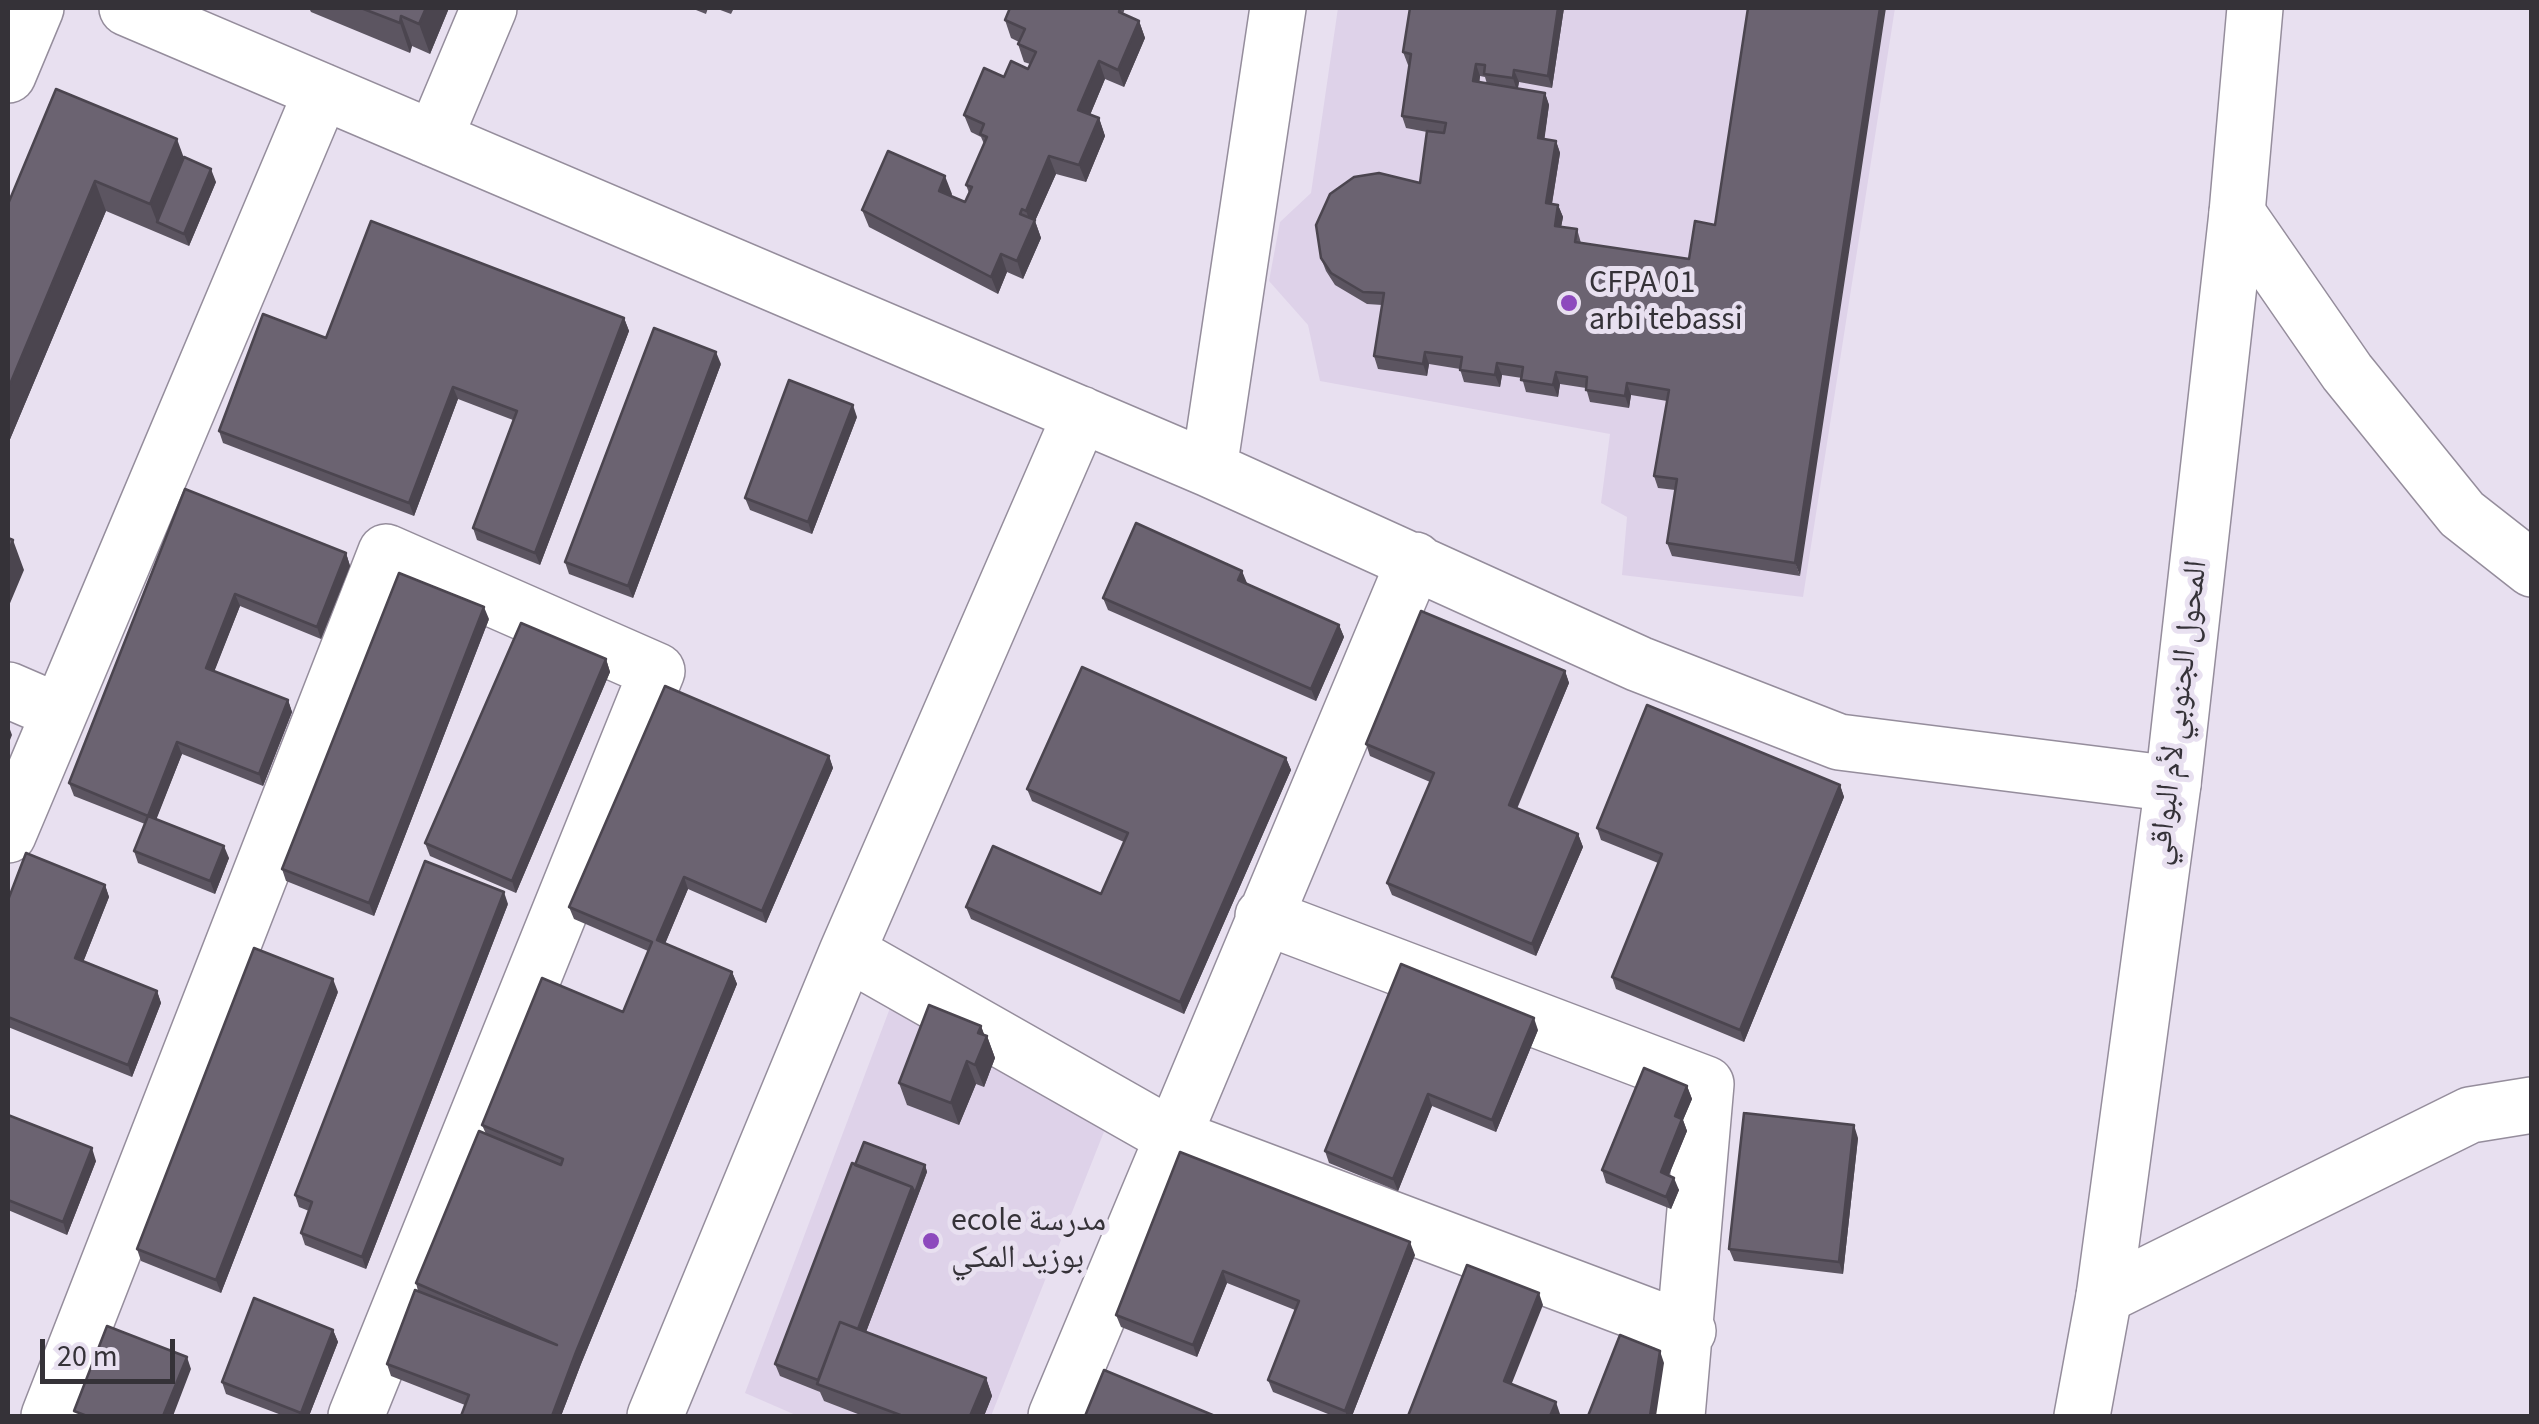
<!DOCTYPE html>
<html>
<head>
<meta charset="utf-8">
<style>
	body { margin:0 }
	#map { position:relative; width:2539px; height:1424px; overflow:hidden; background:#e8e0f0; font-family:"Source Sans 3",sans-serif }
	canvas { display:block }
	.frame { position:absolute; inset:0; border:10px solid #353238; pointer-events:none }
	.scale { position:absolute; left:40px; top:1339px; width:135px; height:45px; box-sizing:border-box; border:5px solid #353238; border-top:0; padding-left:12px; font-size:30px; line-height:35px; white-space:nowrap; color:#353238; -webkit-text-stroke:8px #e8e0f0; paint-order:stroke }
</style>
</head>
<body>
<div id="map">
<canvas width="2539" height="1424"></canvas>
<div class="frame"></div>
<div class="scale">20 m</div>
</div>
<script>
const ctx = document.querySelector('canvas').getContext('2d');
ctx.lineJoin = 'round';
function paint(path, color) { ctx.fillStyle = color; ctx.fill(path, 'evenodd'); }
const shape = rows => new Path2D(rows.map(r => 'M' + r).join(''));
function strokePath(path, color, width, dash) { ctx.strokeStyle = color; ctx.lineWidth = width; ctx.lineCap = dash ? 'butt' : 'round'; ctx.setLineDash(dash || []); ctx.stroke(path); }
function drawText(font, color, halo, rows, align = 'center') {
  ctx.font = font + ' "Source Sans 3","Noto Naskh Arabic",sans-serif'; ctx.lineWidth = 10; ctx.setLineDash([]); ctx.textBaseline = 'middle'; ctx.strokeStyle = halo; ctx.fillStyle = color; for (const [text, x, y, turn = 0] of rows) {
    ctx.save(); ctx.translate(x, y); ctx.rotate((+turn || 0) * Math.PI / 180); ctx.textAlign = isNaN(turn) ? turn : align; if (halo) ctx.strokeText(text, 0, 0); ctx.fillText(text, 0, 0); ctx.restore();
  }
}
paint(shape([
	[1338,8,1895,8,1803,597,1622,575,1627,517,1601,503,1610,434,1320,381,1308,325,1269,281,1280,222,1311,193],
	[893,1000,1121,1089,991,1416,798,1416,745,1393]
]), '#ded2e9');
const minor = shape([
	[127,8,1209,469,1639,664,1839,742,2173,784],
	[8,75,36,8],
	[434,139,489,8],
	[2237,213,2347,372,2462,514,2532,569],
	[1209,469,1278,8],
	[8,690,59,712],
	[8,835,322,91],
	[1263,916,1706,1084,1677,1416],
	[847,952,1171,1136,1688,1331],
	[2104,1296,2470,1115,2532,1105],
	[49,1416,386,552,657,671,356,1416],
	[655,1416,847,952,1081,414],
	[1056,1416,1415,560]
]);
const major = shape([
	[2082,1416,2104,1296,2173,784,2237,213,2255,8]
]);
strokePath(minor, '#958d9c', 58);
strokePath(major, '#958d9c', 58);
strokePath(minor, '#fff', 55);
strokePath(major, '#fff', 55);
paint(shape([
	[309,8,449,8,430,54,412,46,410,53,311,12],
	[691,8,708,8,706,14],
	[715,8,734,8,731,14],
	[1010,8,1125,8,1123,14,1139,21,1145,38,1124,87,1105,79,1090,115,1099,118,1105,136,1086,182,1056,174,1035,221,1041,238,1023,279,1007,272,998,294,869,227,862,210,952,194,951,196,965,202,969,193,966,185,984,144,981,137,971,132,964,115,1004,77,1028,69,1030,64,1024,62,1018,44,1019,42,1011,38,1005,20],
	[1564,8,1552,88,1519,82,1518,88,1545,93,1549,105,1544,139,1556,141,1560,153,1552,204,1558,205,1563,217,1561,227,1577,229,1581,243,1689,259,1800,576,1672,556,1667,543,1675,490,1658,488,1654,476,1667,401,1631,395,1629,408,1590,402,1586,388,1560,384,1558,397,1526,392,1522,378,1502,375,1500,387,1464,382,1460,369,1429,364,1427,376,1378,369,1374,356,1382,305,1367,304,1335,285,1326,271,1321,258,1420,183,1427,132,1406,128,1402,116,1410,65,1408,65,1403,52],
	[1480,76,1485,77,1487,84,1479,82],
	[184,157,216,182,189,246,106,211,8,444,8,204],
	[624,318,629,331,540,565,477,540,473,528,513,420,458,399,414,516,223,443,219,431,326,338],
	[721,364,633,598,569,574,565,562],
	[857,417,812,534,750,510,745,498],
	[185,489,346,553,350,566,321,639,240,606,214,671,288,700,292,712,263,786,182,754,156,819,229,858,215,894,138,863,134,851,145,824,74,796,69,783],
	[1242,571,1246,584,1339,625,1344,637,1316,701,1108,610,1103,598],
	[489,619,374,916,286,881,282,869],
	[606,659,610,672,516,893,430,856,425,843],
	[1565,671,1569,683,1517,809,1578,834,1583,847,1536,956,1392,895,1387,883,1430,782,1370,756,1366,744],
	[829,756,833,768,766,923,688,889,665,944,732,972,737,984,581,1364,561,1416,461,1416,465,1405,391,1376,387,1364,418,1291,416,1283,486,1134,482,1125,623,1012,648,951,574,919,569,907],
	[1286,758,1291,770,1184,1014,971,919,966,907,1101,894,1124,842,1032,801,1027,789],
	[1840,785,1844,797,1744,1042,1616,989,1612,977,1658,863,1601,840,1597,828],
	[105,885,109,897,83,962,157,991,161,1003,132,1077,8,1027,8,900],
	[508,904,366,1269,305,1245,301,1233,309,1211,299,1207,295,1195],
	[338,992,221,1293,141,1261,137,1249],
	[981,1026,984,1035,987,1036,995,1058,984,1087,976,1084,959,1125,907,1105,899,1083],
	[1538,1030,1496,1132,1432,1106,1398,1191,1329,1163,1325,1151],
	[1687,1086,1692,1099,1683,1120,1687,1131,1669,1175,1679,1190,1671,1209,1606,1183,1602,1170],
	[8,1115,96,1161,67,1235,8,1210],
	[1858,1138,1843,1274,1734,1261,1729,1249],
	[1180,1152,1415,1255,1352,1416,1333,1416,1273,1392,1268,1380,1295,1310,1227,1283,1197,1357,1121,1327,1116,1315],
	[855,1165,925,1165,927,1172,866,1332,986,1378,992,1396,984,1416,863,1416,824,1401,820,1392,780,1376,775,1364],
	[333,1330,338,1342,309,1416,284,1416,226,1394,222,1382]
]), '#5c5561');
paint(shape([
	[426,8,449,8,430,54,419,24],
	[1558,8,1564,8,1552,88,1548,76],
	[1880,8,1886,8,1800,576,1795,563],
	[401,16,412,46,410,53,400,23],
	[1139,21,1145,38,1124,87,1118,70],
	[1099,61,1105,79,1085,127,1078,110],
	[1476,64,1480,76,1478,94,1473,81],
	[1514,70,1519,82,1517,91,1513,78],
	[1545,93,1549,105,1543,150,1538,138],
	[1099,118,1105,136,1086,182,1079,165],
	[177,139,188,169,157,222,150,204],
	[1556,141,1560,153,1550,215,1546,203],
	[1049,156,1056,174,1035,221,1041,238,1023,279,1017,261,1032,227,1026,211],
	[211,169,216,182,189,246,184,234],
	[945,176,952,194,946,209,939,191],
	[95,181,106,211,8,444,8,389],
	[1558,205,1563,217,1559,238,1555,226],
	[1001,254,1007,272,998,294,991,277],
	[624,318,629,331,540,565,535,553],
	[716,352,721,364,633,598,628,586],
	[1425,352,1429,364,1427,376,1423,364],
	[1497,363,1502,375,1500,387,1495,375],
	[1556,372,1560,384,1558,397,1553,385],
	[1627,383,1631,395,1629,408,1625,396],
	[453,387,458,399,414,516,409,503],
	[853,405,857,417,812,534,808,522],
	[13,540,24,570,8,608,8,553],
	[346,553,350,566,321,639,317,627],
	[1242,571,1247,583,1242,593,1238,580],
	[235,594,240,606,211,680,206,668],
	[484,607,489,619,374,916,369,903],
	[1339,625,1344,637,1316,701,1311,689],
	[606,659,610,672,516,893,512,881],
	[1565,671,1569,683,1513,817,1509,805],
	[288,700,292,712,263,786,259,774],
	[8,724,12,735,8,745],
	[177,742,182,754,153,828,148,816],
	[829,756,833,768,766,923,762,911],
	[1286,758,1291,770,1184,1014,1180,1002],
	[1840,785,1844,797,1744,1042,1740,1030],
	[1578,834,1583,847,1536,956,1532,944],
	[224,846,229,858,215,894,210,881],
	[684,877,688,889,661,953,657,940],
	[105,885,109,897,80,970,75,958],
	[504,892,508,904,366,1269,362,1257],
	[732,972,737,984,581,1364,561,1416,552,1416,576,1352],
	[333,979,338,992,221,1293,216,1280],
	[157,991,161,1003,132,1077,128,1065],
	[1534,1018,1538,1030,1496,1132,1492,1120],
	[981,1026,986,1039,987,1036,995,1058,984,1087,975,1065,978,1033],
	[967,1061,976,1084,959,1125,951,1103],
	[1687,1086,1692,1099,1683,1120,1687,1131,1665,1184,1661,1172,1675,1116],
	[1428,1094,1432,1106,1398,1191,1393,1179],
	[1854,1125,1858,1138,1843,1274,1839,1262],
	[92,1148,96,1161,67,1235,63,1222],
	[925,1165,927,1172,861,1345,856,1333,912,1187],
	[1674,1178,1679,1190,1671,1209,1666,1197],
	[1410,1242,1415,1255,1352,1416,1347,1416,1345,1411],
	[1223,1271,1227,1283,1197,1357,1193,1345],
	[1539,1293,1543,1305,1508,1393,1504,1381],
	[333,1330,338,1342,309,1416,303,1416,301,1413],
	[1660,1351,1664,1363,1656,1416,1650,1416],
	[187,1357,191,1369,173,1416,163,1416],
	[986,1378,992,1396,984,1416,970,1416],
	[1556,1402,1560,1414,1560,1416,1550,1416]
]), '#4b454f');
const building = shape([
	[361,8,426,8,419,24,401,16,400,23,361,8],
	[1010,8,1120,8,1119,12,1139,21,1118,70,1099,61,1078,110,1099,118,1079,165,1049,156,1026,211,1022,209,1020,214,1035,220,1017,261,1001,254,991,277,862,210,888,151,945,176,939,191,965,202,972,187,966,185,987,137,980,134,984,124,964,115,984,68,1004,77,1011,61,1028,69,1036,52,1018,44,1025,29,1005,20,1010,8],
	[1410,8,1558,8,1548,76,1514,70,1513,78,1484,74,1485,65,1476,64,1473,81,1545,93,1538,138,1556,141,1546,203,1558,205,1555,226,1577,229,1575,242,1689,259,1695,221,1715,225,1748,8,1880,8,1795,563,1667,543,1677,479,1654,476,1669,390,1627,383,1625,396,1586,390,1587,377,1556,372,1553,385,1521,380,1523,367,1497,363,1495,375,1460,370,1462,357,1425,352,1423,364,1374,356,1384,293,1363,292,1331,273,1321,258,1316,225,1330,194,1354,177,1379,173,1420,183,1427,131,1444,133,1446,123,1402,116,1411,54,1403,52,1410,8],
	[56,89,177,139,150,204,95,181,8,389,8,204,56,89],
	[184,157,211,169,184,234,157,222,184,157],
	[371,221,624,318,535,553,473,528,517,411,453,387,409,503,219,431,263,314,326,338,371,221],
	[654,328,716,352,628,586,565,562,654,328],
	[789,380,853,405,808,522,745,498,789,380],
	[185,489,346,553,317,627,235,594,206,668,288,700,259,774,177,742,148,816,69,783,185,489],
	[1136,523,1242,571,1238,580,1339,625,1311,689,1103,598,1136,523],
	[8,538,13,540,8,553,8,538],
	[399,573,484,607,369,903,282,869,399,573],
	[1421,611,1565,671,1509,805,1578,834,1532,944,1387,883,1434,773,1366,744,1421,611],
	[521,623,606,659,512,881,425,843,521,623],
	[1082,667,1286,758,1180,1002,966,907,993,846,1101,894,1128,833,1027,789,1082,667],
	[665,686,829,756,762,911,684,877,657,940,732,972,576,1352,552,1416,461,1416,469,1395,387,1364,415,1290,557,1345,416,1283,479,1131,561,1165,563,1159,482,1125,542,978,623,1012,652,942,569,907,665,686],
	[1647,705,1840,785,1740,1030,1612,977,1662,854,1597,828,1647,705],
	[148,816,224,846,210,881,134,851,148,816],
	[26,853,105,885,75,958,157,991,128,1065,8,1017,8,900,26,853],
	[425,861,504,892,362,1257,301,1233,312,1202,295,1195,425,861],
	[254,948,333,979,216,1280,137,1249,254,948],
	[1401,964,1534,1018,1492,1120,1428,1094,1393,1179,1325,1151,1401,964],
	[929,1005,981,1026,978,1033,987,1036,975,1065,967,1061,951,1103,899,1083,929,1005],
	[1644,1068,1687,1086,1675,1116,1682,1119,1661,1172,1674,1178,1666,1197,1602,1170,1644,1068],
	[1744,1113,1854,1125,1839,1262,1729,1249,1744,1113],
	[8,1115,92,1148,63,1222,8,1200,8,1115],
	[864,1142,925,1165,915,1193,912,1187,855,1165,864,1142],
	[1180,1152,1410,1242,1345,1411,1268,1380,1299,1301,1223,1271,1193,1345,1116,1315,1180,1152],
	[852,1163,912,1187,858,1329,840,1322,818,1380,775,1364,852,1163],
	[1467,1265,1539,1293,1504,1381,1556,1402,1550,1416,1408,1416,1467,1265],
	[254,1298,333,1330,301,1413,222,1382,254,1298],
	[840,1322,986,1378,970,1416,903,1416,817,1384,840,1322],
	[107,1326,187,1357,163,1416,87,1416,74,1411,107,1326],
	[1620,1335,1660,1351,1650,1416,1588,1416,1620,1335],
	[1104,1370,1215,1416,1085,1416,1104,1370]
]);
paint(building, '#6b6371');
strokePath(building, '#4b454f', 2.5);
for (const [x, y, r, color] of [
	[1569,303,10,"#8d49bd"],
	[931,1241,10,"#8d49bd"]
]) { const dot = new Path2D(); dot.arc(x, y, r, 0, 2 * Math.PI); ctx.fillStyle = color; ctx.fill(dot); strokePath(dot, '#e8e0f0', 4); }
drawText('32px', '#353238', '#e8e0f0', [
	["CFPA 01",1589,285],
	["arbi tebassi",1589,322],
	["ecole مدرسة",951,1223],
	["بوزيد المكي",951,1260]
], 'left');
drawText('32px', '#353238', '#e8e0f0', [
	["المحول الجنوبي لأم البواقي",2180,713,-83]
]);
</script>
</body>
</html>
